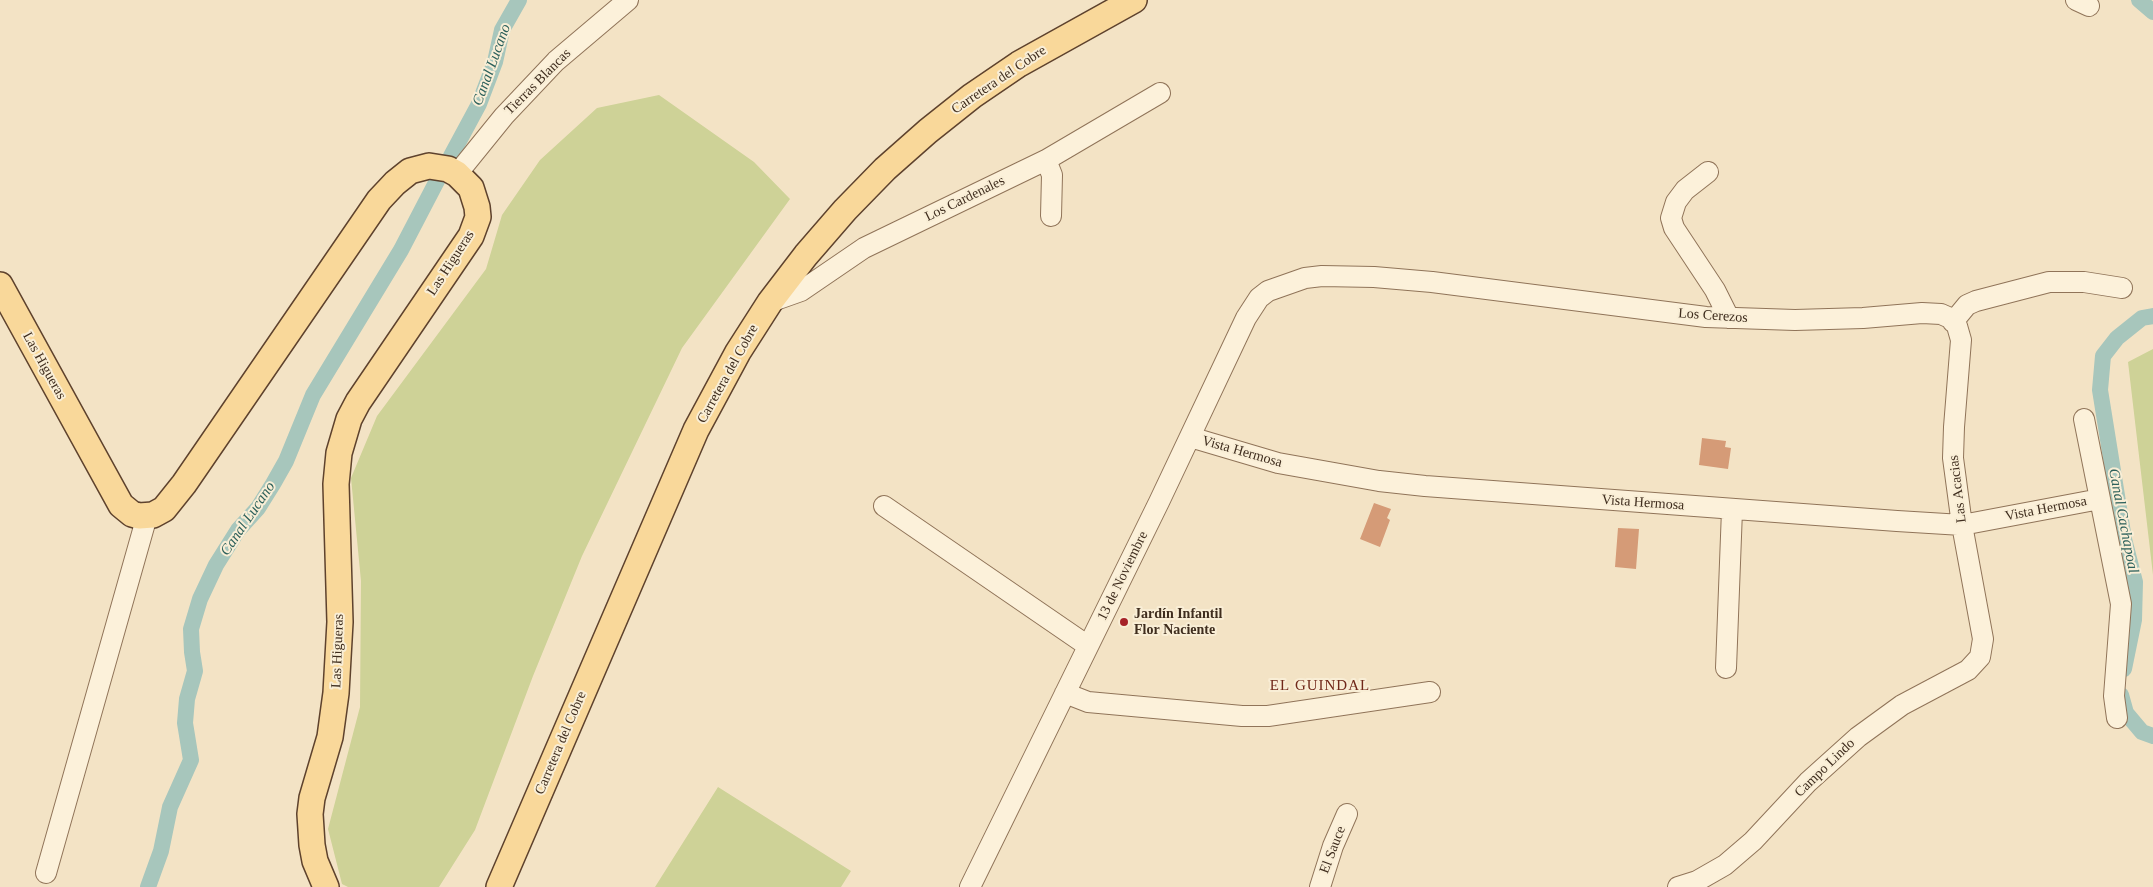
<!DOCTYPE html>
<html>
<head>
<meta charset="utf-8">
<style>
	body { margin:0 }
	canvas { display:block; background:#f3e3c5 }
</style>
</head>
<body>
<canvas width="2153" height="887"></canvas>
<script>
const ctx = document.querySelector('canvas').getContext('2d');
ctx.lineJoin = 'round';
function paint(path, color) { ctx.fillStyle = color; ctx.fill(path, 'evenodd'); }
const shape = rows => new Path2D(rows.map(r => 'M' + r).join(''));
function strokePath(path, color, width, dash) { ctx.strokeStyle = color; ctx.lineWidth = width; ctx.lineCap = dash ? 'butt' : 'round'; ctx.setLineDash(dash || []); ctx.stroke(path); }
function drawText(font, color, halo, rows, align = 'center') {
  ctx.font = font + ' "Times New Roman",serif'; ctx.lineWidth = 4; ctx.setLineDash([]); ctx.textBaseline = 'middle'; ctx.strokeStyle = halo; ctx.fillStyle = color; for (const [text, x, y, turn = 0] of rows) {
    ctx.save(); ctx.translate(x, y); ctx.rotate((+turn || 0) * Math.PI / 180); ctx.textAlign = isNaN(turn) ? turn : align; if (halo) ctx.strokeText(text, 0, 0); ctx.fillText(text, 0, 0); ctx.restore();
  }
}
paint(shape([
	[659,95,754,162,790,199,682,348,582,556,533,676,475,830,439,887,348,887,342,884,328,829,360,707,361,581,351,478,377,416,486,269,502,215,540,160,597,108],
	[2153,349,2153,575,2128,362],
	[718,787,851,871,841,887,655,887]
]), '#ced297');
strokePath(shape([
	[2139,0,2153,12],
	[451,156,479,104,495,62,502,30,519,0],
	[2124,669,2134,620,2135,582,2124,539,2100,390,2103,356,2117,338,2142,318,2153,316],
	[2121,695,2126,713,2142,732,2153,736],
	[148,887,161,851,170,807,191,760,185,723,187,699,195,671,192,652,191,629,200,599,216,565,238,530,258,508,273,484,286,461,313,395,401,250,439,177]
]), '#a7c6bc', 16);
paint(shape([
	[1702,438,1726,441,1725,447,1731,448,1728,469,1699,465],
	[1374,503,1391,509,1387,518,1390,520,1380,547,1360,539],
	[1618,528,1639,529,1636,569,1615,567]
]), '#d59b77');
const minor = shape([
	[2076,0,2089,6],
	[1046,160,1052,175,1051,216],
	[1708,172,1685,190,1676,202,1671,218,1674,228,1715,290,1729,318],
	[457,174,504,116,556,61,628,0],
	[770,302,801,291,864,248,1046,160,1160,93],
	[1953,322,1967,305,1976,301,2049,282,2084,282,2122,288],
	[2084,419,2121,604,2114,696,2117,718],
	[1190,437,1278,463,1379,481,1425,486,1897,521,1962,525,2100,499],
	[884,506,1088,646],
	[1726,668,1732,510],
	[1065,693,1088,702,1242,716,1268,716,1430,692],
	[46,873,147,516],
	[970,887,1159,502,1246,318,1259,298,1268,291,1305,278,1322,276,1374,277,1432,282,1706,317,1795,320,1863,318,1922,313,1941,314,1950,318,1957,326,1961,340,1954,427,1953,458,1962,525,1983,639,1980,657,1968,670,1902,705,1858,737,1808,782,1753,841,1725,865,1697,881,1678,887],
	[1320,887,1333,846,1347,814]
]);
const major = shape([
	[0,285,121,505,132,514,139,516,153,515,164,509,184,484,379,200,395,183,410,171,429,166,448,169,457,174,471,188,477,207,478,217,471,236,358,402,349,419,339,453,336,484,340,622,336,693,330,737,312,798,310,814,312,845,315,861,326,887],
	[499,887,696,430,738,352,770,302,806,255,845,210,885,169,928,131,972,96,1019,64,1134,0]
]);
strokePath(minor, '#907459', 22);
strokePath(major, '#5e422d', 28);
strokePath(minor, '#fcf1da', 20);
strokePath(major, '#f9d89a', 25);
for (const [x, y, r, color] of [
	[1124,622,5,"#a62228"]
]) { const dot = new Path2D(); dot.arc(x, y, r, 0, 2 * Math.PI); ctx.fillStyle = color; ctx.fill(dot); strokePath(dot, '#f9eed6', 2); }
drawText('14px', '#3f2d1e', '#f9eed6', [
	["Carretera del Cobre",999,80,-34],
	["Tierras Blancas",538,82,-45],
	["Los Cardenales",965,199,-26],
	["Las Higueras",451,263,-57],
	["Los Cerezos",1713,316,4],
	["Las Higueras",44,366,61],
	["Carretera del Cobre",728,374,-61],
	["Vista Hermosa",1242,452,16],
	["Las Acacias",1958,489,-97],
	["Vista Hermosa",1643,503,4],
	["Vista Hermosa",2046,509,-11],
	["13 de Noviembre",1123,576,-64],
	["Las Higueras",338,651,-88],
	["Carretera del Cobre",561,743,-67],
	["Campo Lindo",1825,768,-44],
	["El Sauce",1333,850,-69]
]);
drawText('bold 14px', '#3f2d1e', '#f9eed6', [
	["Jardín Infantil",1134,614],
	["Flor Naciente",1134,630]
], 'left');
drawText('italic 15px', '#2c605b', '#f9eed6', [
	["Canal Lucano",492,65,-70],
	["Canal Lucano",248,519,-56],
	["Canal Cachapoal",2123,521,79]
]);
ctx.letterSpacing = '1px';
drawText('15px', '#702819', '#f9eed6', [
	["EL GUINDAL",1320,686]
]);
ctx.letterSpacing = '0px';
</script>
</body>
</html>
